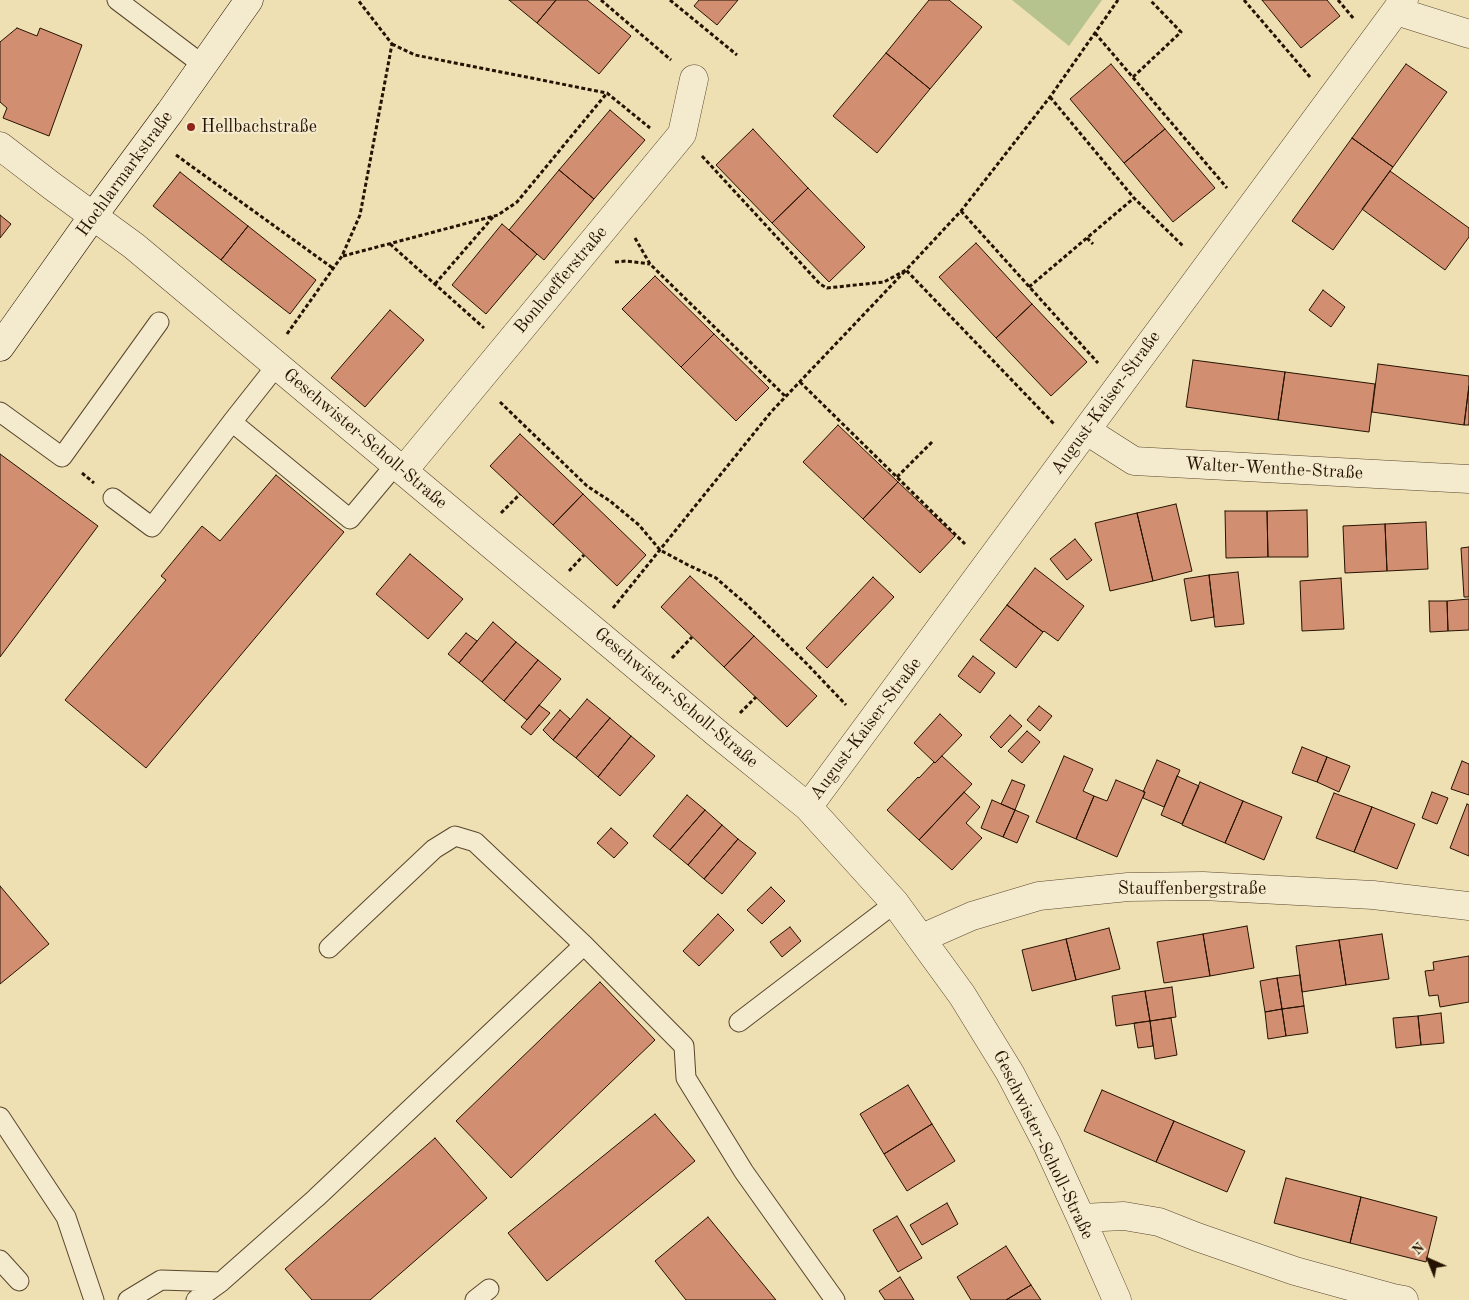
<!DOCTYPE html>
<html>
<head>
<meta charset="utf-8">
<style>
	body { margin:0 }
	#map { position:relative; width:1469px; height:1300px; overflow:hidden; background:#eee0b3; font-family:"Old Standard TT",serif }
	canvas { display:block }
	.north { position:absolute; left:1404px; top:1235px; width:50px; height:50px; -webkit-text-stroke:4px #f4ebce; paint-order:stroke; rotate:316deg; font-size:14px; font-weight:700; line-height:20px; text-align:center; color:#261200 }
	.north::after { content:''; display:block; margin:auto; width:18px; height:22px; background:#261200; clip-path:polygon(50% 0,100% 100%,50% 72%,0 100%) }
</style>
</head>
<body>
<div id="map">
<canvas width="1469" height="1300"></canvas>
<div class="north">N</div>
</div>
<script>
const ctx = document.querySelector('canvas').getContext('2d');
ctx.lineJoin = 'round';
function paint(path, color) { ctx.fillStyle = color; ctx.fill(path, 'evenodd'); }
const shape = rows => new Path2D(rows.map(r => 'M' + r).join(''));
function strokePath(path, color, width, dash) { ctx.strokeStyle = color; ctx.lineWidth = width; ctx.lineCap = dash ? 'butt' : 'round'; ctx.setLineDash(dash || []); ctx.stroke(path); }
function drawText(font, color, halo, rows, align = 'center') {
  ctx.font = font + ' "Old Standard TT",serif'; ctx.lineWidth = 4; ctx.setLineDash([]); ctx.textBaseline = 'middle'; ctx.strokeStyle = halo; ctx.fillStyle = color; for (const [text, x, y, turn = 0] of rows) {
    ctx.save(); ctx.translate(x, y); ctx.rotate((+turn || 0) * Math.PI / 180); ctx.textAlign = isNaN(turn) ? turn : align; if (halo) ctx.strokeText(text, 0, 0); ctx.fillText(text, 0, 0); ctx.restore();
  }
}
paint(shape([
	[1012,0,1102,0,1069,46]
]), '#b6c38e');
const building = shape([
	[509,0,556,0,537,23,509,0],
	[556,0,587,0,631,36,599,74,537,23,556,0],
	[699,0,738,0,717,25,694,6,699,0],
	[929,0,949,0,982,27,930,89,886,53,929,0],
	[1262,0,1327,0,1340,16,1301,48,1262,0],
	[17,28,37,36,40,28,82,45,49,136,3,118,7,108,0,102,0,42,17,28],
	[886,53,930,89,877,153,833,116,886,53],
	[1111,64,1165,129,1124,163,1070,99,1111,64],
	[1406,64,1447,92,1393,167,1352,138,1406,64],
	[610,110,645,140,594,199,559,170,610,110],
	[753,129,808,188,772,223,716,165,753,129],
	[1165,129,1215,188,1173,222,1124,163,1165,129],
	[1352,138,1393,167,1333,250,1292,221,1352,138],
	[559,170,594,199,544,260,509,230,559,170],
	[1390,171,1469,228,1469,237,1445,270,1362,209,1390,171],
	[180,172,248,226,221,260,153,206,180,172],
	[808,188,865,247,829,282,772,223,808,188],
	[0,215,11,224,0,238,0,215],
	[502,224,537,254,486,314,452,285,502,224],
	[248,226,316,280,290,314,221,260,248,226],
	[976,243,1032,304,996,338,939,277,976,243],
	[655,276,714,334,681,367,622,309,655,276],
	[1323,290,1345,307,1331,327,1309,310,1323,290],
	[1032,304,1087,362,1051,396,996,338,1032,304],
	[390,310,424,340,365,407,331,378,390,310],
	[714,334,769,388,736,421,681,367,714,334],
	[1193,360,1285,372,1278,420,1186,407,1193,360],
	[1378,364,1469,376,1469,386,1464,425,1372,412,1378,364],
	[1285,372,1375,384,1369,432,1278,420,1285,372],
	[1469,386,1469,425,1464,425,1469,386],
	[838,425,898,482,863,519,803,462,838,425],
	[520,434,583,494,553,525,490,466,520,434],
	[0,454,98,526,0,657,0,454],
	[276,475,344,532,146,768,65,700,166,580,161,576,202,526,220,541,276,475],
	[898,482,955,536,920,573,863,519,898,482],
	[583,494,646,555,617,586,553,525,583,494],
	[1176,504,1192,571,1153,581,1137,513,1176,504],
	[1307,510,1308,557,1268,557,1267,511,1307,510],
	[1225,511,1267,511,1268,557,1226,558,1225,511],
	[1137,513,1153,581,1110,591,1095,523,1137,513],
	[1426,522,1428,569,1387,571,1385,524,1426,522],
	[1385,524,1387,571,1345,573,1343,526,1385,524],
	[1075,539,1092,560,1067,580,1050,559,1075,539],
	[1469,547,1469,597,1464,597,1461,548,1469,547],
	[410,554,463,599,428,639,376,594,410,554],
	[1035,568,1084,606,1058,641,1044,631,1043,632,1007,605,1035,568],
	[1238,572,1244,624,1215,627,1209,575,1238,572],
	[1209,575,1214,617,1191,621,1184,579,1209,575],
	[690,576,754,636,724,667,661,607,690,576],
	[873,577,894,597,827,668,806,648,873,577],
	[1341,578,1344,629,1302,631,1300,581,1341,578],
	[1469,599,1469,630,1448,631,1447,601,1469,599],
	[1429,601,1447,601,1448,631,1430,632,1429,601],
	[1007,605,1043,632,1016,668,980,640,1007,605],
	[493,622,516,642,482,682,459,663,493,622],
	[466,633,477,641,459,663,448,654,466,633],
	[754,636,817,696,787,727,724,667,754,636],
	[516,642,538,660,504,701,482,682,516,642],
	[973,656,995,673,980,693,958,676,973,656],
	[538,660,561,679,527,720,504,701,538,660],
	[587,699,610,718,576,758,553,740,587,699],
	[539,705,550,713,531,735,521,727,539,705],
	[1039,706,1052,716,1040,731,1027,720,1039,706],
	[560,710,570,719,553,740,543,730,560,710],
	[940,714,962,735,935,763,914,743,940,714],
	[1010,715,1022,726,1001,748,990,737,1010,715],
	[610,718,631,736,598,777,576,758,610,718],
	[1027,731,1040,742,1022,763,1008,751,1027,731],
	[631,736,655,756,620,796,598,777,631,736],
	[1302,747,1327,757,1317,782,1292,773,1302,747],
	[942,756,972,784,919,840,887,810,918,777,919,778,934,762,935,763,942,756],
	[1064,756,1093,769,1083,791,1094,796,1076,839,1036,822,1064,756],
	[1327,757,1350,766,1339,792,1317,782,1327,757],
	[1157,760,1180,770,1164,807,1143,798,1145,792,1143,792,1157,760],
	[1462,761,1469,764,1469,795,1451,789,1462,761],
	[1177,776,1199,786,1182,824,1161,815,1177,776],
	[1012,780,1025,785,1015,810,1001,804,1012,780],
	[1116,780,1145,792,1117,857,1076,839,1094,796,1107,801,1116,780],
	[1200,782,1243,801,1225,843,1182,825,1200,782],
	[964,792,980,807,966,823,982,838,952,870,919,840,964,792],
	[1432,792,1448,798,1437,824,1422,818,1432,792],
	[1334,793,1372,807,1354,852,1316,838,1334,793],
	[687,795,705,810,670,850,653,836,687,795],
	[992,800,1015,810,1003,837,981,828,992,800],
	[1243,801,1282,817,1264,860,1225,843,1243,801],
	[1467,804,1469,805,1469,856,1450,848,1467,804],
	[1372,807,1415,824,1397,869,1354,852,1372,807],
	[705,810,722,825,688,865,670,850,705,810],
	[1015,810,1029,816,1017,843,1003,837,1015,810],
	[722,825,738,839,704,879,688,865,722,825],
	[611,828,628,843,614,858,597,843,611,828],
	[738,839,756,853,722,894,704,879,738,839],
	[0,886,49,944,0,984,0,886],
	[771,887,785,901,762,924,747,910,771,887],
	[718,914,734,930,699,966,683,951,718,914],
	[1247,926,1254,968,1210,976,1203,934,1247,926],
	[790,927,801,941,782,957,770,942,790,927],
	[1109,928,1120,969,1076,980,1066,939,1109,928],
	[1203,934,1210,976,1164,983,1157,942,1203,934],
	[1382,934,1389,979,1346,985,1339,940,1382,934],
	[1066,939,1076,980,1032,991,1022,950,1066,939],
	[1339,940,1346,985,1302,992,1296,946,1339,940],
	[1469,956,1469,1002,1440,1007,1438,995,1429,996,1425,971,1434,970,1433,962,1469,956],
	[1300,975,1304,1006,1282,1009,1277,978,1300,975],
	[1277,978,1282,1009,1265,1012,1260,981,1277,978],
	[600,982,655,1040,511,1178,456,1121,600,982],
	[1172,987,1176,1017,1150,1021,1145,991,1172,987],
	[1145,991,1150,1021,1116,1026,1112,996,1145,991],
	[1304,1006,1308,1033,1286,1036,1282,1009,1304,1006],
	[1282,1009,1286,1036,1268,1039,1265,1012,1282,1009],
	[1441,1013,1444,1043,1421,1045,1418,1016,1441,1013],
	[1418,1016,1421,1045,1396,1048,1393,1018,1418,1016],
	[1171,1018,1177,1055,1155,1059,1150,1021,1171,1018],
	[1150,1021,1153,1046,1138,1048,1134,1023,1150,1021],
	[908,1085,932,1124,884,1154,860,1114,908,1085],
	[1102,1090,1174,1121,1156,1162,1084,1131,1102,1090],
	[655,1114,695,1161,547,1281,508,1233,655,1114],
	[1174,1121,1245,1151,1227,1192,1156,1162,1174,1121],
	[932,1124,955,1161,907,1191,884,1154,932,1124],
	[435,1138,487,1198,370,1300,312,1300,285,1269,435,1138],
	[1286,1178,1361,1197,1350,1243,1274,1223,1286,1178],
	[1361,1197,1437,1217,1426,1262,1350,1243,1361,1197],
	[947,1203,958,1224,922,1245,910,1225,947,1203],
	[897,1216,922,1258,898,1272,873,1230,897,1216],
	[708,1217,776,1300,686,1300,655,1261,708,1217],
	[1006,1246,1031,1285,1006,1300,971,1300,957,1277,1006,1246],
	[900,1277,914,1300,885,1300,879,1291,900,1277],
	[1031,1285,1041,1300,1006,1300,1031,1285]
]);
paint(building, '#d18e70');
strokePath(building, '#261200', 1);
const lane = shape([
	[117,0,203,65],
	[0,412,62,457,159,322],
	[232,422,277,365],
	[113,498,152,527,232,422,350,519,396,464],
	[329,948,434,849,455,836,475,842,584,945,684,1046,686,1078,744,1172,835,1300],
	[739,1022,895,903],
	[0,1117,66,1217,94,1300],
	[0,1260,19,1281],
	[221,1282,316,1198,584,945],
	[128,1300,161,1280,221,1282,196,1300],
	[475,1300,489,1289]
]);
const street = shape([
	[1396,11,1469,34],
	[0,146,52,186,134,246,719,735,808,807,895,903,962,995,1010,1073,1047,1144,1081,1218,1117,1300],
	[1087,431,1134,461,1469,479],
	[404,470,682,134,694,79],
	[808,807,1404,0],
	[922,938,972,916,1039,896,1128,887,1203,886,1373,895,1469,906],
	[1081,1218,1124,1216,1159,1222,1197,1237,1295,1271,1393,1298,1404,1300]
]);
const secondary = shape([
	[0,347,93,216,170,112,249,0]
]);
strokePath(lane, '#58462d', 21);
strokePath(street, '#58462d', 29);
strokePath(secondary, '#261200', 29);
strokePath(shape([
	[601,0,671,60],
	[670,0,737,55],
	[1244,0,1310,77],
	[1338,0,1354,19],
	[1095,33,1227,188],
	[392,44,415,55,607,93,650,128],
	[1133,77,1181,32,1150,0],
	[1050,97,1134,198,1184,247],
	[176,155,334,269],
	[702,156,820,284,827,288,884,282,906,270,961,211,1050,97,1118,0],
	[961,211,1098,363],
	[635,238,650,264,786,397],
	[1087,238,1093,244],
	[390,244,484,328],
	[343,256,498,215,517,202,607,93],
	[615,262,626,261,650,264],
	[435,284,493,217],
	[1029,287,1134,198],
	[287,334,342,256,360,215,392,44,358,0],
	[800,382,965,544],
	[500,402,587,486,610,501,639,525,660,550,688,565,716,578,746,604,807,664,846,705],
	[82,473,94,483],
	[897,477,932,442],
	[501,513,520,494],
	[569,571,584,555],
	[613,608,771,412,906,270,1054,424],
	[672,658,692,637],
	[740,713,756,697]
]), '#261200', 3, [4, 2.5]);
strokePath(lane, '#f4ebce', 19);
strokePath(street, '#f4ebce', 28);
strokePath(secondary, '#f4ebce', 28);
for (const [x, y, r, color] of [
	[191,127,5,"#8f2418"]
]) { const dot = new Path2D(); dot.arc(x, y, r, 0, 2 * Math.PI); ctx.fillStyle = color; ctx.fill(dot); strokePath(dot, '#f4ebce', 2); }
drawText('18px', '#261200', '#f4ebce', [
	["Hellbachstraße",201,127]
], 'left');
drawText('18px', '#261200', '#f4ebce', [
	["Hochlarmarkstraße",125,174,-54],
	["Bonhoefferstraße",561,280,-50],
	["August-Kaiser-Straße",1106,403,-54],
	["Geschwister-Scholl-Straße",365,439,40],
	["Walter-Wenthe-Straße",1274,469,3],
	["Geschwister-Scholl-Straße",676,698,40],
	["August-Kaiser-Straße",866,729,-53],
	["Stauffenbergstraße",1192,889],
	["Geschwister-Scholl-Straße",1043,1145,64]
]);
</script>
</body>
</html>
